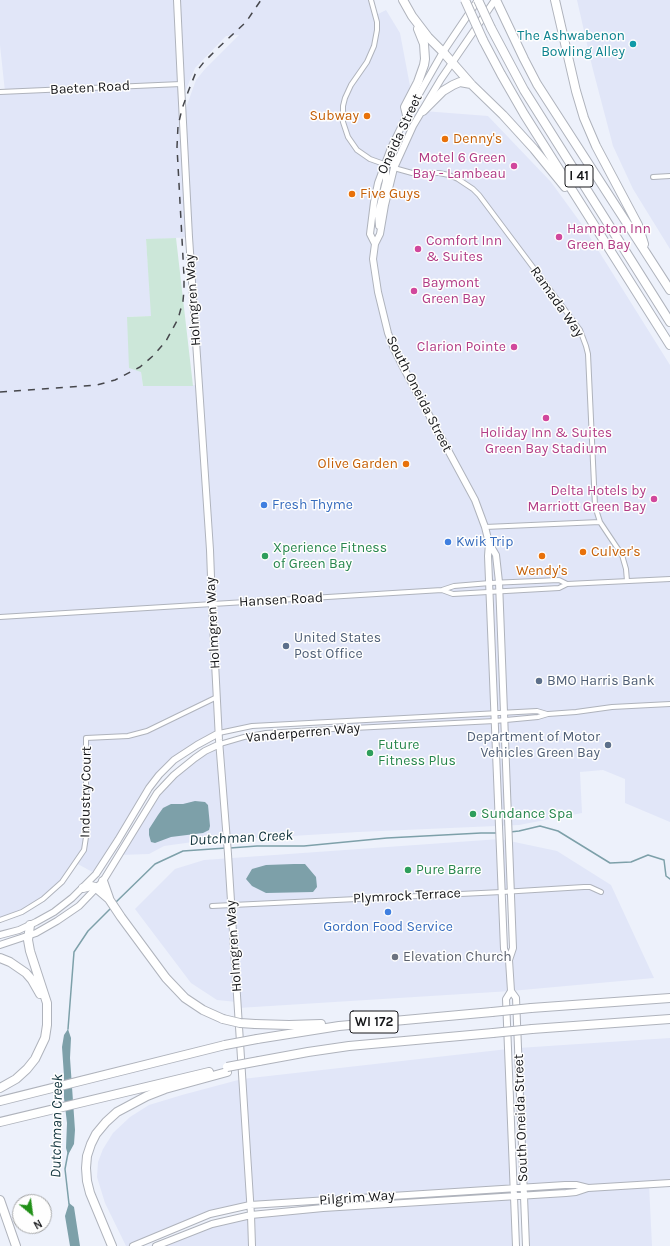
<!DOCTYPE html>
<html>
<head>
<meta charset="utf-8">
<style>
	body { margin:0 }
	#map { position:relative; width:670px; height:1246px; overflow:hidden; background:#edf1fb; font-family:Karla,sans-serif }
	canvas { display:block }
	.north { position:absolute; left:12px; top:1194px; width:40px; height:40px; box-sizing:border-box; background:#fefefe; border:1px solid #a1a2a3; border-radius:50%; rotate:151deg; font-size:11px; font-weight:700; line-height:16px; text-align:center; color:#16171a }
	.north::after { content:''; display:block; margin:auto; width:14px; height:18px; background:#208f17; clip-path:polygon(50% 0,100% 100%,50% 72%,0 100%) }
</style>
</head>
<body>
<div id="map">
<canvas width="670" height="1246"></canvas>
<div class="north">N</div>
</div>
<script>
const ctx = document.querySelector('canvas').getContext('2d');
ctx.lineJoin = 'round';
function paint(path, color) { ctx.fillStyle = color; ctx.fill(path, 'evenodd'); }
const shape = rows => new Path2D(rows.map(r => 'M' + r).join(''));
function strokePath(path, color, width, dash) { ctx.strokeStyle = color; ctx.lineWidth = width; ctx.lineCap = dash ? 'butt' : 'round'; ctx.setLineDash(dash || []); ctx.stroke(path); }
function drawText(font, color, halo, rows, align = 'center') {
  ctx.font = font + ' Karla,sans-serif'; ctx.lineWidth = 3; ctx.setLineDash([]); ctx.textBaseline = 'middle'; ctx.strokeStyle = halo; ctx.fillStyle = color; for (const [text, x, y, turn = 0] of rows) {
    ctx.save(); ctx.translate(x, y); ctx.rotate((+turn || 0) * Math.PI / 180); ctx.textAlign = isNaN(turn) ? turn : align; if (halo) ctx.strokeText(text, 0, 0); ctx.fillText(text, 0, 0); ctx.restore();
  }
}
paint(shape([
	[0,0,371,0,376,15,386,10,400,33,410,86,403,121,384,164,370,234,375,244,394,168,423,111,488,116,551,182,583,226,670,365,670,822,625,803,625,779,603,770,580,772,582,813,519,825,358,832,193,842,164,846,149,854,119,855,157,793,205,751,244,737,350,727,349,722,252,726,219,734,197,745,159,775,96,874,76,863,62,882,33,906,0,920,0,92,5,92,0,45],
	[239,35,205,69,196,80,183,116,182,99,195,68,226,36],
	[189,237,199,385,143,386,141,371,127,317,152,316,146,240],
	[577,0,670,0,670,249,633,189,613,146,592,66],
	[500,839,557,851,611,885,654,978,511,991,238,1008,237,1002,217,1000,191,983,135,909,175,869,204,860],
	[511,891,513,948,509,959,504,949,503,892],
	[670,1038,670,1183,649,1184,652,1246,526,1246,518,1048],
	[508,1049,514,1188,250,1205,210,1214,133,1246,126,1246,105,1203,97,1177,98,1162,103,1149,113,1133,130,1117,149,1105,182,1095,242,1079],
	[514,1196,516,1246,156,1246,212,1224,251,1215]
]), '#e1e6f8');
paint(shape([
	[176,238,193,386,143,386,141,372,129,368,127,317,151,316,146,239]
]), '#cce7d9');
paint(shape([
	[195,801,205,802,208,805,210,826,209,830,203,833,171,837,155,843,151,842,149,835,149,829,158,815,163,808,171,804,183,804],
	[294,864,305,864,316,877,317,887,313,892,266,893,252,886,246,879,252,869,266,865],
	[68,1029,71,1038,70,1058,75,1130,74,1144,68,1155,66,1148,67,1123,64,1098,64,1076,62,1047,64,1035],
	[69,1203,74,1207,80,1246,70,1246,65,1216]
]), '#7da0a9');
strokePath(shape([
	[510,832,519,831,540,826,558,831,610,863,631,862,648,855,664,860,666,876,670,879],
	[230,848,257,846,304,846,387,838,481,833,498,833],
	[115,903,155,864,183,851,226,848],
	[68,1029,74,952,88,931,111,908],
	[68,1153,65,1169,69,1204]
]), '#7da0a9', 1.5);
const street = shape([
	[371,0,377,22,377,30,374,46,367,62,351,85,345,98,343,106,343,122,348,137,357,150,370,159,384,164],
	[0,92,181,84],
	[394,168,412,173,439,173,449,175,458,179,473,189,479,195,580,330,586,346,588,354,595,506,600,522,622,555,626,569,627,581],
	[653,177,670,176],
	[485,527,600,522],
	[442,590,453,594,559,588,567,584,670,579],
	[0,617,442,590,454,586,490,583,559,580,567,584],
	[219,733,252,726,537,711,547,714],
	[220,744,244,737,266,733,313,730,495,721,538,717,548,714,576,712,612,707,670,704],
	[212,906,502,892,584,887,590,887,601,892],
	[0,920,22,912,43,899,62,882,84,850,86,837,86,738,128,736,147,731,217,697]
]);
const secondary = shape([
	[177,0,181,84,189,237,210,550,212,604,219,740,228,854,251,1215,252,1246],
	[495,0,441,79,413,126,394,168,385,205,380,234,375,244,373,259,378,292,388,333,394,349,402,365,475,500,485,527,489,543,496,555,499,582,513,948,509,960],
	[394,167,393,154,396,145],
	[379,226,378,214,386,181,386,168,385,165],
	[375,244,370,234,374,202,378,183,391,148,407,115,443,52,478,0],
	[489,543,488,556,504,949,509,960,511,991,506,999,516,1246],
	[0,935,19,930,36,922,54,912,72,898,96,874,118,840,149,788,159,775,174,760,197,745,219,733],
	[0,945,36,933,57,921,79,906,103,881,157,793,174,775,195,758,205,751,220,744],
	[511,991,516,998,526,1246],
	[133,1246,210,1214,250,1205,565,1185,576,1185,588,1188,670,1183],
	[156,1246,212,1224,251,1215,323,1208,566,1193,576,1192,588,1188]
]);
const highway = shape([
	[403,0,412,16,428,37,443,52,471,84,503,115,534,149,565,187],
	[496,0,524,59,537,84,670,290],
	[555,0,576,91,584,118,596,146,638,225,644,244],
	[491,28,524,90,670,322],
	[483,40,501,74,524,114,670,345],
	[423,111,443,91,453,85,460,82,471,84],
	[407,115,405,107,418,82,424,65,425,59,424,44,418,29],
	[103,881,109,898],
	[83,888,91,886,95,887,109,899,121,917,166,978,185,998,203,1010,223,1019],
	[0,958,10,962,26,973,32,980,40,994],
	[531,1008,670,998],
	[255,1024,289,1025,321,1024],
	[532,1029,670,1019],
	[257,1039,339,1026,492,1012],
	[259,1061,308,1052,349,1046,493,1033],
	[0,1088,16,1079,27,1069,35,1059,45,1038,47,1025,47,1003,30,951,28,940,30,925],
	[0,1101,225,1045],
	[0,1122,209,1072],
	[0,1200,16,1246],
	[112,1246,90,1193,87,1181,86,1168,87,1156,91,1144,96,1134,106,1122,117,1112,147,1096,165,1089,227,1072]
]);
strokePath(street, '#afb3bc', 6);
strokePath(secondary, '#afb3bc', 8);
strokePath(highway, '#afb3bc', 10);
strokePath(street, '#fff', 4);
strokePath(secondary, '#fff', 6);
strokePath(highway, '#fff', 8);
strokePath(shape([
	[0,392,84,386,97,385,115,380,140,367,154,355,166,341,178,319,183,301,184,290,184,276,177,147,178,126,182,109,188,92,196,72,204,62,218,48,246,22,261,0]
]), '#46474c', 1.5, [7, 7]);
const highwayBridge = shape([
	[465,0,483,40],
	[478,0,491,28],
	[492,1012,531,1008],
	[223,1019,240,1023,255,1024],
	[493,1033,532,1029],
	[225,1045,257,1039],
	[227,1067,259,1061]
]);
strokePath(highwayBridge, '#afb3bc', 10, []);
strokePath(highwayBridge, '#fff', 8);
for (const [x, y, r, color] of [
	[633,44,4,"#0f9aa8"],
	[367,116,4,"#e8710a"],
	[445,139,4,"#e8710a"],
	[514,166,4,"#d1479c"],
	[352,194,4,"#e8710a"],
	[559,237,4,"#d1479c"],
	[418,249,4,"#d1479c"],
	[414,291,4,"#d1479c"],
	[514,347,4,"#d1479c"],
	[546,418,4,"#d1479c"],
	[406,464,4,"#e8710a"],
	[654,499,4,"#d1479c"],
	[264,505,4,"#3f7fe0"],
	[448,542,4,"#3f7fe0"],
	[583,552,4,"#e8710a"],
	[265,556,4,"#2e9e5b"],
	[542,556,4,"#e8710a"],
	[286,646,4,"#5c6f8a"],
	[539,681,4,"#5c6f8a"],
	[608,745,4,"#5c6f8a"],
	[370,753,4,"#2e9e5b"],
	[473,814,4,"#2e9e5b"],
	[408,870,4,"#2e9e5b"],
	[388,912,4,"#3f7fe0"],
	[395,957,4,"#6b7280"]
]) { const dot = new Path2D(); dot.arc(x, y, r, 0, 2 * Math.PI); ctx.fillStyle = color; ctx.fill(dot); strokePath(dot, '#fefefe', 1.5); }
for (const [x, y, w] of [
	[579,176,28],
	[374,1022,48]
]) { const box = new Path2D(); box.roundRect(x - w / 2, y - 11, w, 22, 3); ctx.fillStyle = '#fefefe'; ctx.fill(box); strokePath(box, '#16171a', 1); }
drawText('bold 13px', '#16171a', null, [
	["I 41",579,176],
	["WI 172",374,1022]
]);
drawText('14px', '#0d838f', '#fefefe', [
	["The Ashwabenon",625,36],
	["Bowling Alley",625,52]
], 'right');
drawText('14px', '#16171a', '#fefefe', [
	["Baeten Road",90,88,-3],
	["Oneida Street",400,134,-65],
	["Holmgren Way",193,300,-94],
	["Ramada Way",557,302,55],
	["South Oneida Street",419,394,63],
	["Hansen Road",281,600,-3],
	["Holmgren Way",213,623,-93],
	["Vanderperren Way",303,733,-5],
	["Industry Court",86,792,-89],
	["Plymrock Terrace",407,896,-3],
	["Holmgren Way",234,946,-94],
	["South Oneida Street",521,1118,-92],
	["Pilgrim Way",357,1198,-4]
]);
drawText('14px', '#c56008', '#fefefe', [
	["Subway",359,116,"right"],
	["Denny's",453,139],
	["Five Guys",360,194],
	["Olive Garden",398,464,"right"],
	["Culver's",591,552],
	["Wendy's",542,571,"center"]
], 'left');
drawText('14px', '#b23c85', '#fefefe', [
	["Motel 6 Green",506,158],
	["Bay - Lambeau",506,174],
	["Hampton Inn",567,229,"left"],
	["Green Bay",567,245,"left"],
	["Comfort Inn",426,241,"left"],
	["& Suites",426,257,"left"],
	["Baymont",422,283,"left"],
	["Green Bay",422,299,"left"],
	["Clarion Pointe",506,347],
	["Holiday Inn & Suites",546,433,"center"],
	["Green Bay Stadium",546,449,"center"],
	["Delta Hotels by",646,491],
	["Marriott Green Bay",646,507]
], 'right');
drawText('14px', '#366cbe', '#fefefe', [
	["Fresh Thyme",272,505],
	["Kwik Trip",456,542],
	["Gordon Food Service",388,927,"center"]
], 'left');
drawText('14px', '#27864d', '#fefefe', [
	["Xperience Fitness",273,548],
	["of Green Bay",273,564],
	["Future",378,745],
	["Fitness Plus",378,761],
	["Sundance Spa",481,814],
	["Pure Barre",416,870]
], 'left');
drawText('14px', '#4e5e75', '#fefefe', [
	["United States",294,638],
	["Post Office",294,654],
	["BMO Harris Bank",547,681],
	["Department of Motor",600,737,"right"],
	["Vehicles Green Bay",600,753,"right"]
], 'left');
drawText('14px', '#5b616d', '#fefefe', [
	["Elevation Church",403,957]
], 'left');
drawText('italic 15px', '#10333c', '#fefefe', [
	["Dutchman Creek",241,838,-3],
	["Dutchman Creek",57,1126,-89]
]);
</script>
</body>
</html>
